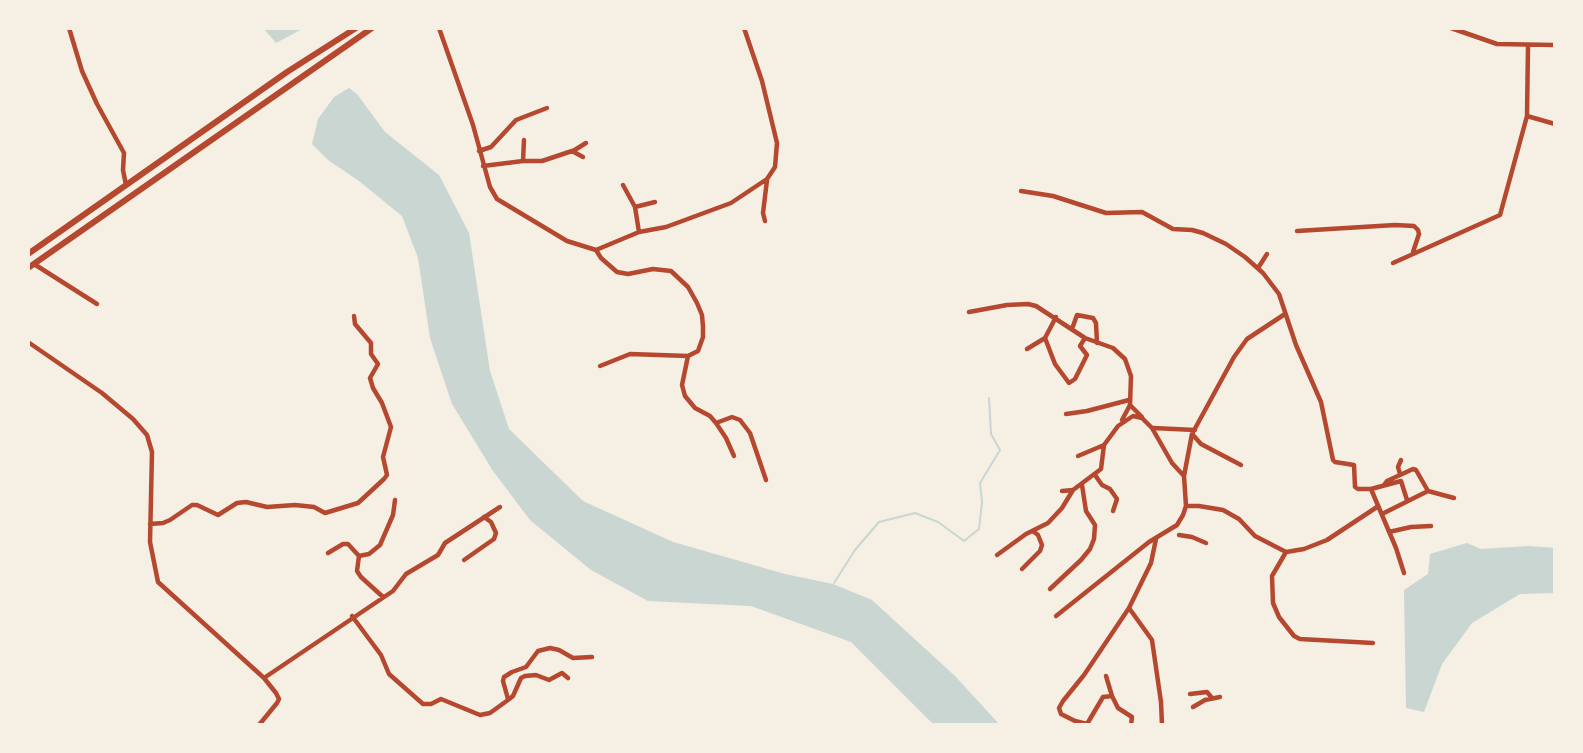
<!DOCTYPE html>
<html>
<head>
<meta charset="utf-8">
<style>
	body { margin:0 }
	#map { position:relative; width:1583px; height:753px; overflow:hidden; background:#f6efe4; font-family:"Public Sans",sans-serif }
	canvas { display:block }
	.frame { position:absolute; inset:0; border:30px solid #f6efe4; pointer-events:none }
</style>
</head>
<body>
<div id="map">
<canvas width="1583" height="753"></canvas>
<div class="frame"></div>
</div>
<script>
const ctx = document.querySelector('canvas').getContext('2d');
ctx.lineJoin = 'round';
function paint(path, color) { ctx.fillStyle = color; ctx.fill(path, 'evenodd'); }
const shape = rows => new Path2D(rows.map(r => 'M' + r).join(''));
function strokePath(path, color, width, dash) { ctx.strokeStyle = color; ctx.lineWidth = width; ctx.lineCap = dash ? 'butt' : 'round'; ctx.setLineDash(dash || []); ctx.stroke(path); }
paint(shape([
	[263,28,304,28,276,43],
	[349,88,357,94,385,132,439,175,469,233,490,371,509,429,583,501,673,542,785,574,833,584,872,600,955,676,1000,725,934,725,851,642,751,606,648,601,591,570,530,520,493,471,452,404,430,338,418,258,402,216,359,181,328,160,312,144,318,119,334,97],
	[1467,543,1481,549,1528,546,1555,548,1555,593,1520,594,1472,623,1442,664,1424,712,1406,708,1404,590,1428,574,1430,554]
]), '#c9d6d2');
strokePath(shape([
	[834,583,855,550,879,522,915,513,938,522,964,541,979,529,982,502,980,483,1000,450,991,434,989,398]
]), '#c9d6d2', 2);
strokePath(shape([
	[69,28,82,71,97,104,124,153,123,170,126,185],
	[439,28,473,125,490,187,497,199,567,241,596,250,601,258,617,272,628,274,653,269,671,271,688,287,697,303,702,315,703,327,703,337,698,351,688,356,630,354,600,366],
	[1451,28,1497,44,1555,45],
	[1527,116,1555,124],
	[479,151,491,147,516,120,547,108],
	[573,151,586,143],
	[523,161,524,140],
	[483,166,523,161,542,161,572,151,583,157],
	[623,185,635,207,639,232],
	[1021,191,1053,196,1106,213,1142,212,1173,229,1192,230,1203,233,1226,244,1245,257,1263,273,1279,294,1296,345,1321,402,1333,460,1335,462,1354,465,1355,487,1358,489,1371,489,1401,481,1407,500],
	[635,207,655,202],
	[765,221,763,213,767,180],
	[1297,231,1395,225,1414,226,1418,230,1419,234,1413,252],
	[596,250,639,232,666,227,731,203,767,179,775,167,777,143,762,81,744,28],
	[1393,263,1500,215,1527,116,1528,46],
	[34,264,97,304],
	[1258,268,1267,254],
	[969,312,1007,305,1028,304,1036,306,1085,338,1113,348,1125,359,1131,376,1130,405,1122,420],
	[1072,329,1077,315,1093,318,1096,323,1097,343],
	[1045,338,1055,364,1069,383,1075,379,1087,355,1080,346,1085,338],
	[28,342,102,393,133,419,147,435,152,452,150,542,158,582,264,678,276,693,279,699,277,703,259,725],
	[1027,349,1045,338,1056,317],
	[688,356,682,385,685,396,695,408,710,416,716,423,726,438,734,456],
	[1130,405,1142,417],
	[1066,414,1087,411,1129,400],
	[716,423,732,417,740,420,750,433,766,480],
	[1153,428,1195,430],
	[1193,435,1201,444,1241,465],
	[1078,456,1104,445],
	[1400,474,1398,467,1401,460],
	[1095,475,1102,485,1110,489,1117,499,1113,511],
	[1184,476,1192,434,1234,357,1247,339,1285,314],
	[1384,485,1387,481,1413,469,1416,470,1428,491,1454,498],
	[1371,489,1396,548,1404,573],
	[1062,491,1073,490],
	[1186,506,1199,506,1223,510,1239,519,1255,536,1286,552,1304,549,1327,540,1377,507],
	[1382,514,1428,491],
	[150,524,163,523,170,520,192,505,197,505,218,515,237,503,246,502,267,507,295,505,314,507,325,513,358,503,384,479,387,475,383,457,391,427,382,403,373,388,370,378,378,364,371,354,371,343,355,324,354,316],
	[1389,532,1411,527,1431,526],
	[1179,535,1192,537,1206,543],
	[1156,539,1151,563,1129,608,1152,640,1161,702,1162,725],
	[1286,552,1272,576,1273,603,1279,617,1294,636,1300,639,1373,643],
	[328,553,343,544,348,544,359,556,357,571,361,577,383,597],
	[997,555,1026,534,1048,523,1062,508,1073,490,1101,469,1104,445,1118,426,1133,416,1142,418,1152,428,1172,463,1184,476,1186,506,1183,515,1177,525,1149,542,1056,616],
	[359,556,369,554,380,545,393,515,395,500],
	[464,560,494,539,496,533,491,522,484,517],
	[1022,569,1040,551,1042,545,1038,535,1033,531],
	[1050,589,1081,560,1090,549,1094,539,1095,525,1086,511,1082,485],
	[352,616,381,655,389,674,423,704,431,704,441,699,480,715,490,713,508,700,513,696,521,678,525,676,536,675,549,680,562,673,568,678],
	[1106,676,1112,696,1103,697,1087,724,1075,721,1061,714,1059,708,1063,701,1084,675,1129,608],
	[264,678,393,591,406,574,438,555,445,543,500,507],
	[1190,694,1207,692,1212,698],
	[1112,696,1118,708,1132,717,1131,725],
	[508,699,503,681,504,677,512,672,526,667,538,651,550,648,559,650,573,658,592,657],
	[1193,707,1205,700,1220,697]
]), '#b5482f', 4.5);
strokePath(shape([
	[28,254,287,72,356,28],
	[28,268,372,28]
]), '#b5482f', 6);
</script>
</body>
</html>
